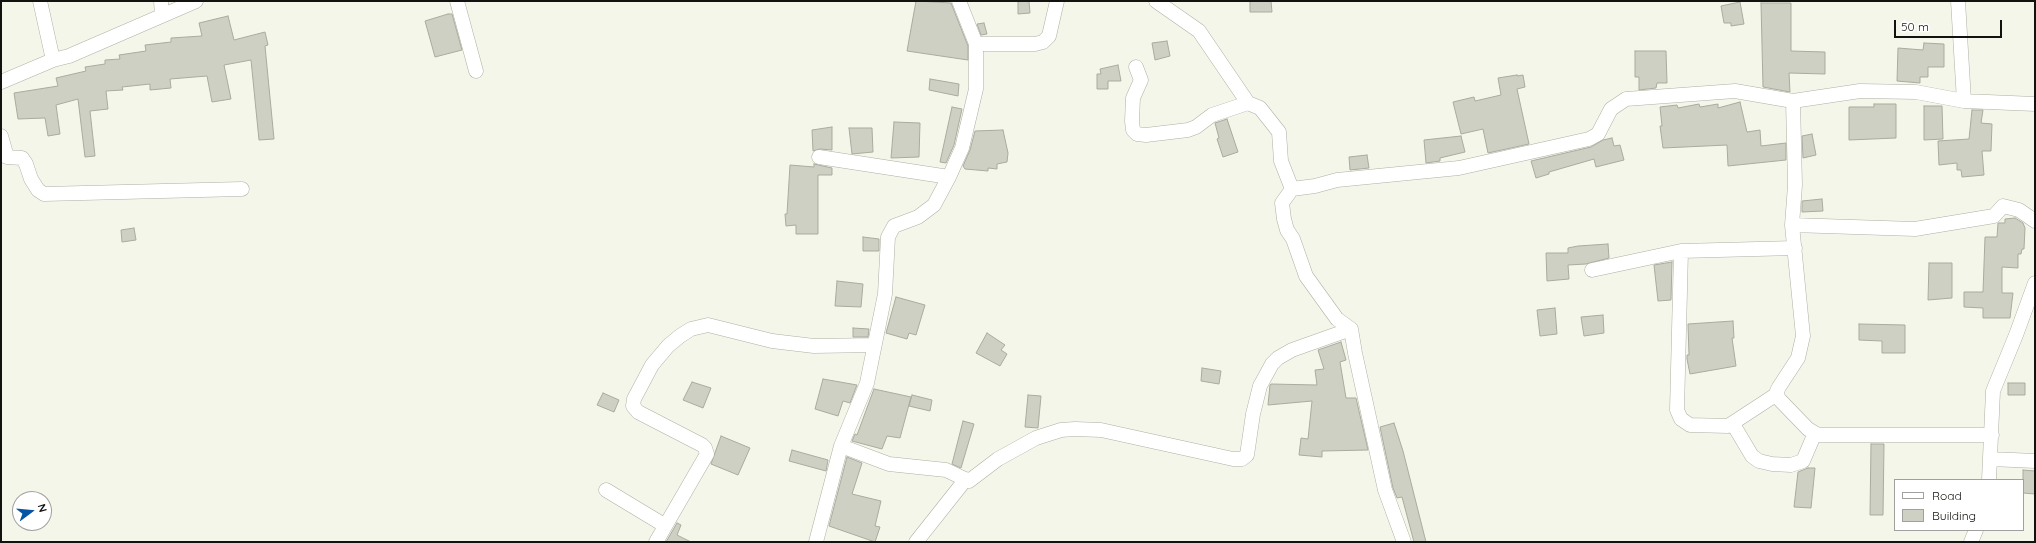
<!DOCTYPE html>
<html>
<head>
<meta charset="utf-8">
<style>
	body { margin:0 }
	#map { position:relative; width:2036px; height:543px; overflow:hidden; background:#f4f6e9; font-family:Quicksand,sans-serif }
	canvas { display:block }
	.frame { position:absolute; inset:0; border:2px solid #12120e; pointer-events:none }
	.legend { position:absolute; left:1894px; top:479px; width:130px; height:52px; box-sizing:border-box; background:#fff; border:1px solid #a0a09f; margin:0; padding:5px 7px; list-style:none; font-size:12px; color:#12120e }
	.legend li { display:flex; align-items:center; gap:8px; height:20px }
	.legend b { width:20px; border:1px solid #a0a09f }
	.north { position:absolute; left:12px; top:491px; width:40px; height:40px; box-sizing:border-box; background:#fff; border:1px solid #a0a09f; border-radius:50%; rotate:74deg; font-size:11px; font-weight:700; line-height:16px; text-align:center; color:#12120e }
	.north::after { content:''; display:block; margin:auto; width:14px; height:18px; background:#0555a4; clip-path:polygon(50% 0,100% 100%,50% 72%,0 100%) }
	.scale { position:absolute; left:1894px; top:20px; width:108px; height:18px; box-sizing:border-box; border:2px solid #12120e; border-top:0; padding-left:5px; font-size:12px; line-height:14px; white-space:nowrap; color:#12120e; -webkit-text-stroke:3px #fff; paint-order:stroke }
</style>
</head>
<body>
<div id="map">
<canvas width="2036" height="543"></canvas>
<div class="frame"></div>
<ul class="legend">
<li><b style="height:5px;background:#fff"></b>Road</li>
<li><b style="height:11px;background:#ced0c3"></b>Building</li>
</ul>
<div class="north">N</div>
<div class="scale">50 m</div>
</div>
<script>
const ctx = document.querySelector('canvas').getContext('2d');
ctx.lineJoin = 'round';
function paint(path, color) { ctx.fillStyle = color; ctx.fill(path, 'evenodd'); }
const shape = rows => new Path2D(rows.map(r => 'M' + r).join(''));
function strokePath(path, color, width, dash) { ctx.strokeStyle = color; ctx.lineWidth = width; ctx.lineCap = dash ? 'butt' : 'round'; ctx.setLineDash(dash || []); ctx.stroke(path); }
const building = shape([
	[916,1,951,3,968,46,968,60,907,51,916,1],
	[1018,1,1029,1,1030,13,1018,14,1018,1],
	[1250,1,1271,1,1272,12,1250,12,1250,1],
	[1740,2,1744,24,1731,26,1731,23,1724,23,1721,6,1740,2],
	[1761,3,1791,3,1791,51,1825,52,1825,74,1789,73,1790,92,1763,87,1761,3],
	[448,14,452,14,462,50,435,57,425,21,448,14],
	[228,16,234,40,265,32,268,45,265,46,274,139,259,140,251,60,224,65,231,99,212,102,207,76,170,79,171,88,150,90,150,84,122,87,123,90,106,91,108,109,90,111,95,156,85,157,78,99,56,105,60,134,48,136,45,118,18,119,14,93,58,86,56,78,86,71,85,67,105,64,105,60,120,59,119,55,146,51,145,45,171,42,171,38,202,36,199,23,228,16],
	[984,23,987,34,981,35,977,24,984,23],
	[1167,41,1170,56,1155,60,1152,43,1167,41],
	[1924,43,1944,44,1944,67,1928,67,1928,77,1920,77,1920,83,1897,81,1898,48,1923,50,1924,43],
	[1635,51,1666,51,1667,83,1657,83,1656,88,1639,90,1639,77,1635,77,1635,51],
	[1118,65,1121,81,1108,81,1108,89,1097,89,1097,74,1101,74,1100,69,1118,65],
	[1517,75,1517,76,1523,75,1525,87,1517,89,1529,144,1488,153,1483,129,1461,134,1453,102,1474,97,1475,101,1501,95,1498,78,1517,75],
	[930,79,959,84,958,96,929,90,930,79],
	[1740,102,1747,132,1760,130,1761,146,1786,143,1786,160,1728,166,1727,145,1663,148,1660,126,1662,126,1660,107,1677,105,1678,108,1699,104,1700,107,1718,104,1718,108,1740,102],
	[1874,104,1896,104,1896,138,1849,140,1849,107,1874,107,1874,104],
	[1924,106,1942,106,1943,139,1924,140,1924,106],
	[952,107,962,109,954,145,946,163,940,162,952,107],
	[1972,110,1983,110,1981,123,1992,124,1991,151,1982,151,1984,175,1962,177,1961,170,1957,170,1957,163,1939,165,1938,141,1969,139,1972,110],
	[1227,119,1238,152,1223,157,1217,139,1219,138,1215,123,1227,119],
	[894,122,920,123,919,157,891,158,894,122],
	[832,127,832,150,820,149,813,151,812,130,832,127],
	[849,128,872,128,873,152,852,154,849,128],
	[1003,130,1008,153,1007,162,997,164,997,169,988,168,988,171,965,169,963,166,970,150,975,131,1003,130],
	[1812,134,1816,155,1803,158,1802,136,1812,134],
	[1461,136,1465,152,1440,158,1440,161,1426,163,1424,140,1461,136],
	[1612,138,1614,146,1620,145,1624,160,1596,167,1594,159,1549,172,1549,174,1536,178,1531,161,1591,147,1603,140,1612,138],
	[1367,155,1369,168,1350,170,1349,157,1367,155],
	[814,164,832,168,832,175,818,175,818,234,796,234,796,225,786,226,785,214,787,214,790,165,814,167,814,164],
	[1822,199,1823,211,1802,212,1802,201,1822,199],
	[2015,218,2023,223,2025,228,2024,249,2022,249,2021,254,2018,254,2018,268,2002,267,2002,293,2013,293,2010,318,1983,318,1983,308,1964,307,1964,292,1983,292,1985,237,1997,237,1998,223,2005,223,2005,219,2015,218],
	[134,228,136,240,122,242,121,230,134,228],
	[863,237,879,239,879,251,863,251,863,237],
	[1608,244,1609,258,1586,264,1568,265,1569,279,1547,281,1546,253,1568,253,1568,248,1578,246,1608,244],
	[1672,262,1671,300,1658,301,1654,265,1672,262],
	[1929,263,1952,263,1952,298,1928,300,1929,263],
	[837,281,863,284,861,307,835,306,837,281],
	[896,297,925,305,916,335,909,333,907,339,886,333,896,297],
	[1555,308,1557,334,1540,336,1537,310,1555,308],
	[1603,315,1604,333,1584,336,1581,317,1603,315],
	[1733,321,1734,338,1732,338,1736,366,1690,374,1687,359,1687,355,1689,355,1688,324,1733,321],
	[1859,324,1905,325,1905,353,1882,353,1882,341,1859,340,1859,324],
	[853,328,869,329,868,337,853,337,853,328],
	[987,333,1005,345,1001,350,1007,354,1000,366,976,353,987,333],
	[1341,342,1346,360,1340,362,1346,398,1356,398,1368,450,1322,451,1322,457,1299,455,1301,438,1308,439,1312,401,1268,405,1270,385,1271,384,1317,385,1315,370,1324,369,1318,350,1341,342],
	[1202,368,1221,371,1219,384,1201,381,1202,368],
	[823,379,857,385,850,403,843,401,838,416,815,409,823,379],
	[692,382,711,388,703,408,683,400,692,382],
	[2008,383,2025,383,2025,395,2008,395,2008,383],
	[874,389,911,397,900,438,887,436,882,449,852,441,855,434,857,435,874,389],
	[603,393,619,400,614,412,597,405,603,393],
	[912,395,932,400,930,411,909,406,912,395],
	[1028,395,1041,396,1038,428,1025,427,1028,395],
	[963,421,974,424,961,468,952,464,963,421],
	[1394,423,1403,451,1426,542,1414,542,1402,497,1397,498,1393,488,1380,427,1394,423],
	[721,436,750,448,738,475,711,464,721,436],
	[1871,444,1884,444,1883,515,1870,515,1871,444],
	[792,450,828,460,826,471,789,461,792,450],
	[847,457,862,463,852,494,881,501,875,526,880,527,875,542,829,526,847,457],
	[1808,468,1815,468,1811,508,1794,507,1798,472,1808,468],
	[2023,470,2035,471,2035,494,2023,493,2023,470],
	[677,523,681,525,677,535,691,542,666,542,677,523]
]);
paint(building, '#ced0c3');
strokePath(building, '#a9ab9e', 1);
const minor = shape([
	[40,1,53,60],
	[161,1,162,16],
	[457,1,476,71],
	[1156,1,1199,31,1248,103,1260,108,1279,132,1281,161,1292,189,1282,203,1284,219,1287,230,1293,239,1306,276,1337,319,1351,329,1355,353,1385,490,1404,542],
	[1958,1,1964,101],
	[976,44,1035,44,1043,42,1049,36,1057,1],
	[1136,67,1141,80,1133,98,1132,121,1133,130,1137,134,1146,135,1188,130,1196,127,1212,115,1248,103],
	[1,82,53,60,69,56,196,1],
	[1793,101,1795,185,1792,225,1803,336,1798,358,1779,387,1777,391,1778,398,1808,429,1818,435,1992,435],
	[1,136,7,157,22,158,26,164,31,179,38,190,44,194,242,189],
	[819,157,949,177],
	[1292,189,1315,186,1337,180,1459,168,1589,139,1598,134,1611,109,1626,99,1735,91,1793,101,1860,91,1916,92,1964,101,2035,104],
	[1792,225,1915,229,1994,216,2003,206,2019,210,2035,221],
	[1681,251,1677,410,1681,419,1690,425,1728,426,1777,394],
	[1592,270,1681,251,1795,248],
	[1733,424,1752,456,1759,461,1772,464,1791,465,1803,461,1815,433],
	[841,446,889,464,946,470,969,481,998,459,1036,438,1061,430,1075,429,1101,430,1233,459,1242,459,1247,455,1253,414,1260,386,1272,364,1278,358,1292,350,1351,329],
	[1991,459,2035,461],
	[1989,480,1993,391,2016,335,2035,283],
	[606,490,664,525],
	[656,542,707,454,705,448,702,445,638,412,633,406,634,399,652,365,668,346,680,336,691,329,708,325,772,341,814,346,874,345],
	[816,542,841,446,867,383,885,294,888,237,894,226,918,217,934,205,949,177,962,148,976,89,976,44,959,1],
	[916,542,966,479],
	[1971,542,1976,530]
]);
strokePath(minor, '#aeb0a4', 15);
strokePath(minor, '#fff', 14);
</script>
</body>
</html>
